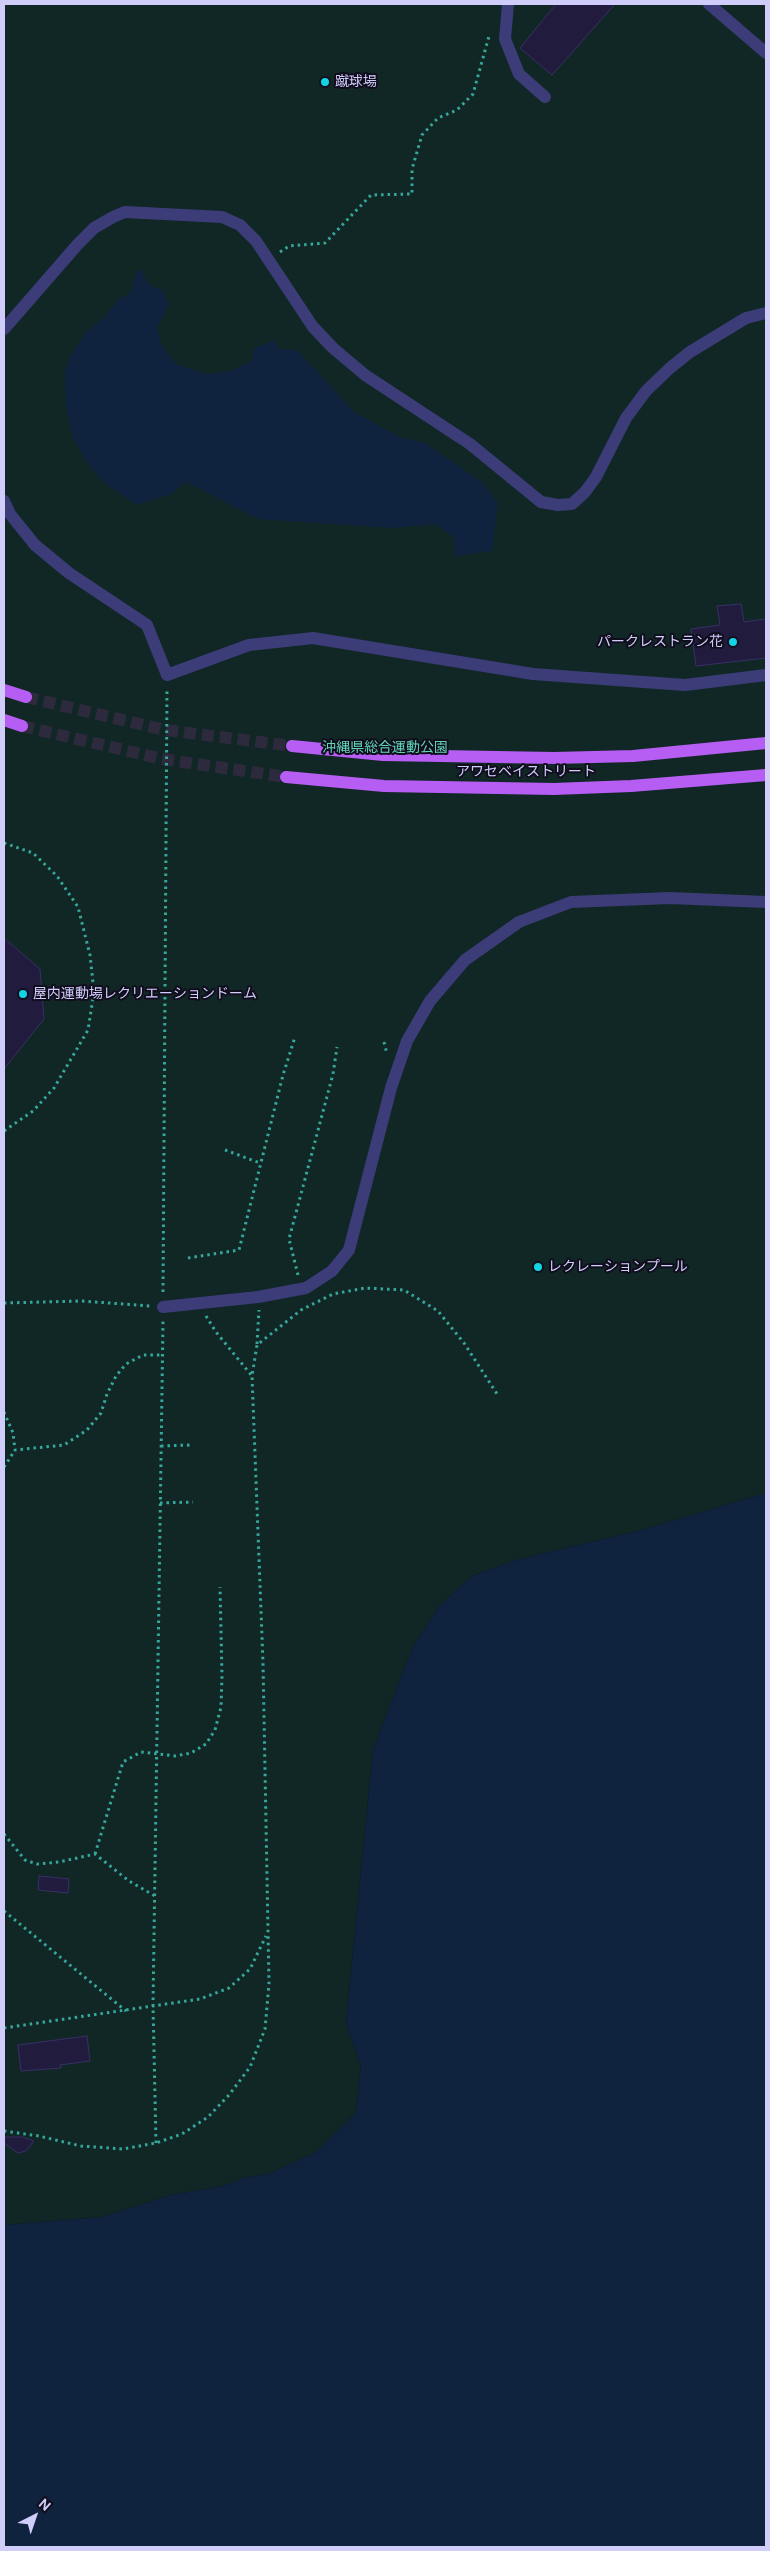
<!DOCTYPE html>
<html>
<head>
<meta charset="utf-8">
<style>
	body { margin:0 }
	#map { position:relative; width:770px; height:2551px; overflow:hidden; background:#100d1d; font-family:"DM Sans",sans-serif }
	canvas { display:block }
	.frame { position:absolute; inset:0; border:5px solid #d1cdfb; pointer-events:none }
	.north { position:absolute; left:10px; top:2491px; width:50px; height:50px; -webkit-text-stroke:4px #100d1d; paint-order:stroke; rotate:41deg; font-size:14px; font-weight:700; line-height:20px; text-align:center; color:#d1cdfb }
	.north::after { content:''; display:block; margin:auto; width:18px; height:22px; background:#d1cdfb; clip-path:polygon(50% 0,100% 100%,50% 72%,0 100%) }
</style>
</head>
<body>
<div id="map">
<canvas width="770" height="2551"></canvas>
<div class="frame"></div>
<div class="north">N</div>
</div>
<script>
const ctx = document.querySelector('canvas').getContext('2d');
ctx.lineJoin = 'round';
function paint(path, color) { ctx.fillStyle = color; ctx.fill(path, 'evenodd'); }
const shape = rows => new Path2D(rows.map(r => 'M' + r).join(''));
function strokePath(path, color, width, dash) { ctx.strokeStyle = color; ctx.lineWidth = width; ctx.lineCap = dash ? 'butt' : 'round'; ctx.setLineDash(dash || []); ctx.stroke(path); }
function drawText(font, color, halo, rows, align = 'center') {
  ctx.font = font + ' "DM Sans","Noto Sans JP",sans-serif'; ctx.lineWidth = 4; ctx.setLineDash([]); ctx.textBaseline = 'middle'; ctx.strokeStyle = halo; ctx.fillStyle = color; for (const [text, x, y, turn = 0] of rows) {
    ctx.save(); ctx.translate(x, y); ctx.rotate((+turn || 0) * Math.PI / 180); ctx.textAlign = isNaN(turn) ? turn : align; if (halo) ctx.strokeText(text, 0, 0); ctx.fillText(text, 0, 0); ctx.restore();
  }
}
paint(shape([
	[4,4,766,4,766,1493,642,1530,516,1560,472,1576,439,1606,412,1649,373,1750,346,2023,361,2066,356,2113,316,2152,269,2174,247,2177,223,2186,171,2195,103,2217,4,2225]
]), '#112725');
paint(shape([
	[142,270,147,283,163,291,169,304,157,329,162,346,177,365,208,374,232,371,252,360,255,348,274,340,280,349,297,350,353,411,399,437,425,443,483,483,498,503,492,551,455,556,454,538,436,524,393,528,258,519,186,482,171,494,137,505,106,484,88,464,73,438,66,406,65,373,70,357,85,333,104,318,119,299,132,292,136,272],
	[766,1493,766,2547,4,2547,4,2225,103,2217,171,2195,223,2186,247,2177,269,2174,316,2152,356,2113,361,2066,346,2023,373,1750,412,1649,439,1606,472,1576,516,1560,642,1530]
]), '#0f233f');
const building = shape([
	[556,4,615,4,552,75,520,48,556,4],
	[741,604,744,622,766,619,766,658,696,666,691,629,720,625,717,606,741,604],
	[4,938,40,969,44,1019,4,1069,4,938],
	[39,1876,69,1879,68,1893,38,1890,39,1876],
	[87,2036,90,2061,60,2065,61,2068,21,2071,18,2045,87,2036],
	[4,2137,22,2137,34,2141,26,2151,18,2153,4,2143,4,2137]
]);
paint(building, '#211b3d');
strokePath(building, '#382f67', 1);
strokePath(shape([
	[26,697,165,730,292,746],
	[22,726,162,759,286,777]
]), '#2d2a3e', 12, [12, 6]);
strokePath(shape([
	[280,252,289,246,325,243,371,195,412,194,412,169,422,135,438,118,457,110,473,94,489,36],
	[4,843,33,853,57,876,78,907,90,955,94,992,88,1030,54,1088,33,1111,4,1131],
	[384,1042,387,1054],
	[225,1150,260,1163],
	[188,1258,239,1250,283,1075,295,1037],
	[298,1275,289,1239,333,1074,337,1047],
	[163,1292,167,688],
	[4,1303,82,1301,150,1306],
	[206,1316,216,1332,252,1376],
	[257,1344,259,1310],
	[4,1412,13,1433,15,1450,64,1445,87,1430,101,1413,107,1394,116,1376,126,1364,143,1355,162,1355],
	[161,1446,191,1445],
	[4,1467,15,1450],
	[160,1503,193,1502],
	[4,1834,25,1860,37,1864,59,1862,95,1854,129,1881,155,1896],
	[95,1854,123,1762,141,1752,175,1756,191,1753,206,1744,215,1730,221,1707,222,1676,220,1587],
	[4,1911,126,2011],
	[4,2028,200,1999,229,1988,250,1969,266,1936],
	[4,2131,39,2136,81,2146,123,2149,156,2143,182,2134,208,2117,229,2095,250,2067,265,2029,269,1984,263,1663,252,1376,257,1345,301,1310,333,1294,365,1288,404,1290,438,1311,464,1343,499,1397],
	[156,2143,153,2005,163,1321]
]), '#36a79c', 3, [2.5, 4]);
strokePath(shape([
	[508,4,505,39,519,74,545,97],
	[709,4,766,53],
	[4,329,78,244,94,228,113,217,125,212,222,217,240,225,256,241,313,327,333,348,365,375,470,444,541,502,558,505,572,504,585,492,596,477,626,418,646,391,670,368,690,352,746,318,766,313],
	[4,501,10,514,35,545,69,573,147,625,167,675,249,645,313,638,533,674,685,685,766,675],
	[163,1307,258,1297,306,1288,332,1271,349,1250,391,1088,407,1041,430,1001,465,960,519,922,571,902,670,898,766,902]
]), '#3c3c79', 12);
strokePath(shape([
	[4,690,26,697],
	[4,720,22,726],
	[292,746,383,755,554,758,633,756,766,743],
	[286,777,384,786,554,789,631,786,766,775]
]), '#b65df3', 12);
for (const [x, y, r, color] of [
	[325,82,5,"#11d5e4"],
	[733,642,5,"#11d5e4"],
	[23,994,5,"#11d5e4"],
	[538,1267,5,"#11d5e4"]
]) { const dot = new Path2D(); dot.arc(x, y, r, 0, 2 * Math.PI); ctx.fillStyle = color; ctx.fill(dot); strokePath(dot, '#100d1d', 2); }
drawText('14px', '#d1cdfb', '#100d1d', [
	["蹴球場",335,82],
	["パークレストラン花",723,642,"right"],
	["屋内運動場レクリエーションドーム",33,994],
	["レクレーションプール",548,1267]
], 'left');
drawText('14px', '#60d5b4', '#100d1d', [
	["沖縄県総合運動公園",385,748]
]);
drawText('14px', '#d1cdfb', '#100d1d', [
	["アワセベイストリート",526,772]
]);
</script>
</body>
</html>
